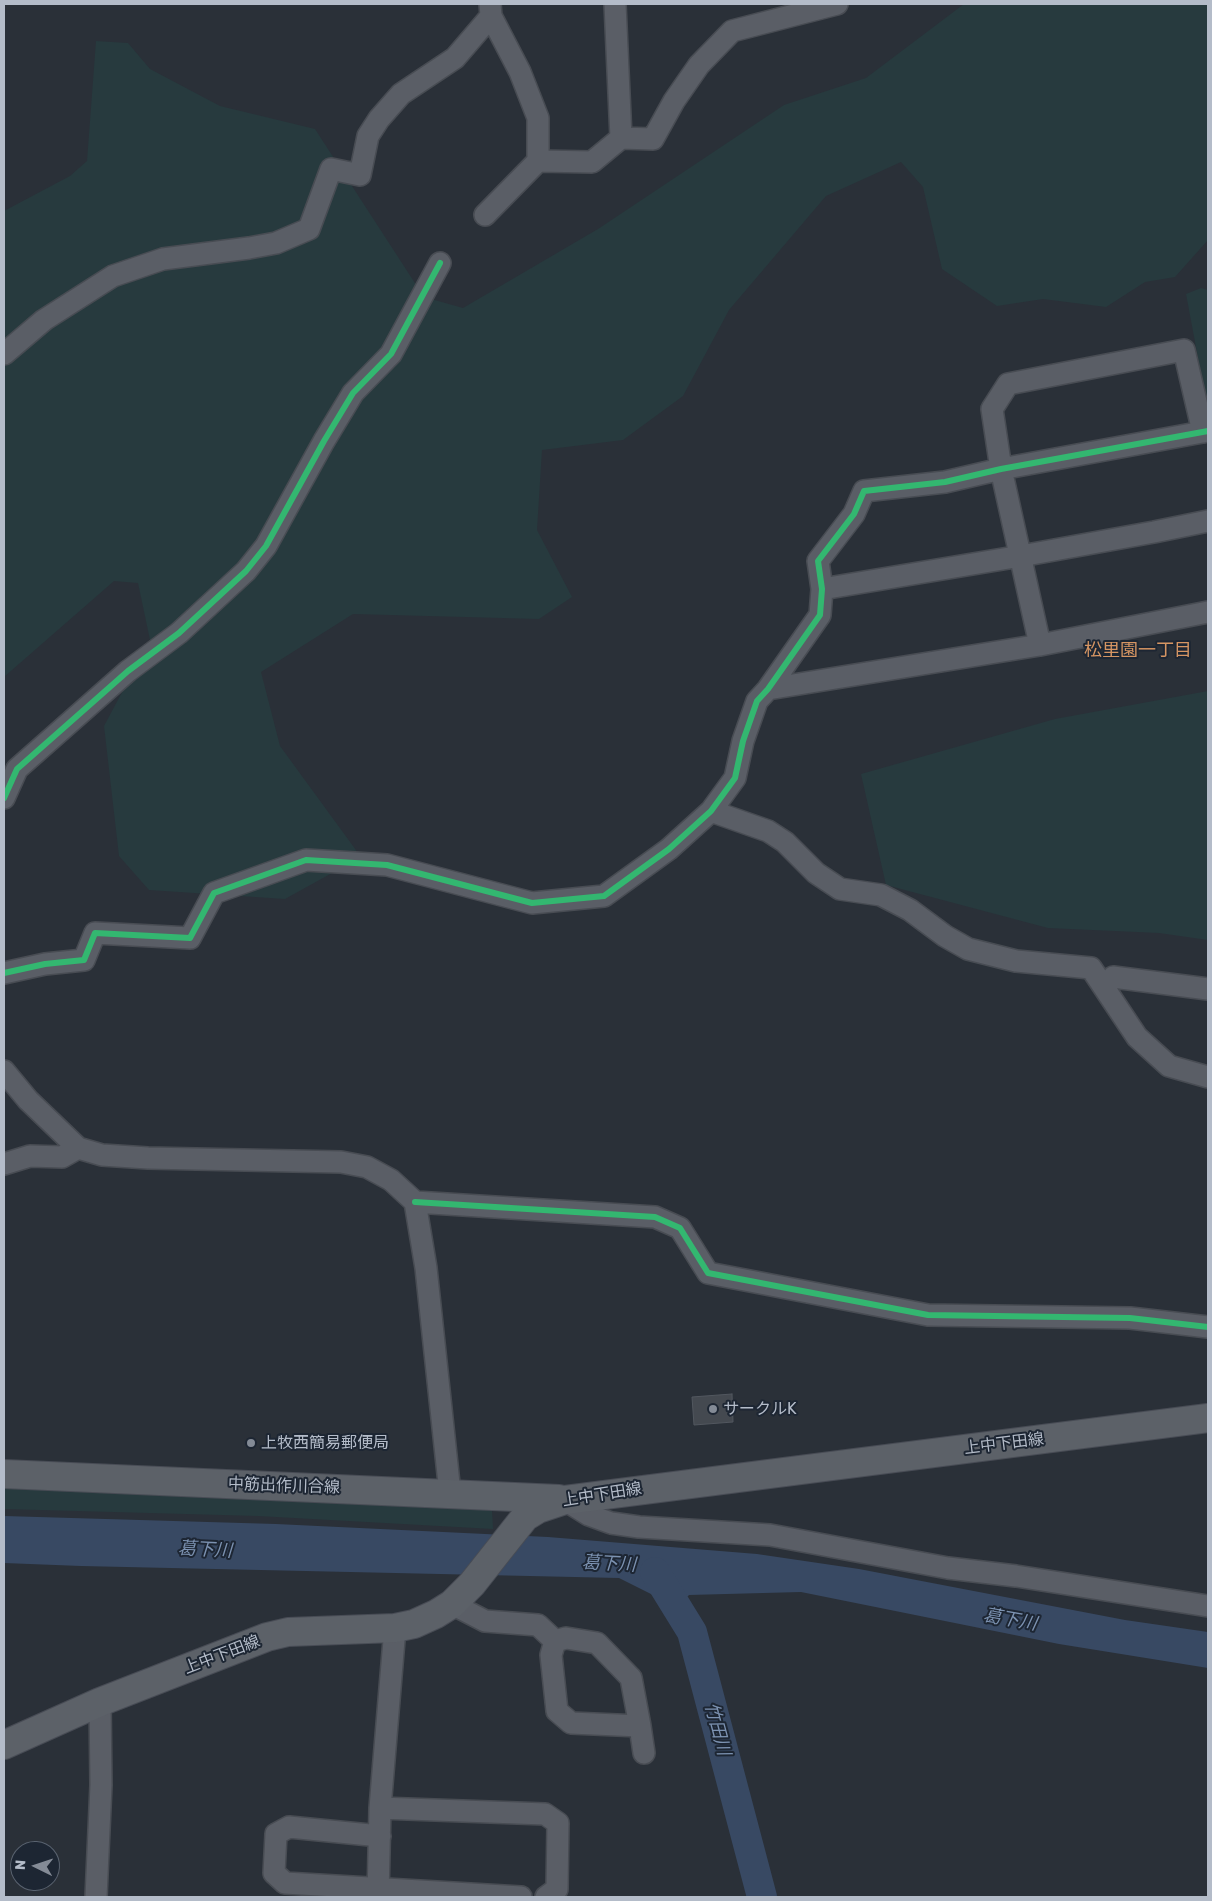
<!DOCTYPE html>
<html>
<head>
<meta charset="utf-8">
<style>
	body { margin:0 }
	#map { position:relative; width:1212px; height:1901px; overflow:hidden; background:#2a3038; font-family:Rubik,sans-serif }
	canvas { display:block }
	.frame { position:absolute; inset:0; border:5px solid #b4bcc9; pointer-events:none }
	.north { position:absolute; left:10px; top:1841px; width:50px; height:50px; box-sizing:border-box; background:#1d2633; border:1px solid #59626f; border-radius:50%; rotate:274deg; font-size:14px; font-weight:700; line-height:20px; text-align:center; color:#b4bcc9 }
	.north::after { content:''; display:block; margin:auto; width:18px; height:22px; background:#848b96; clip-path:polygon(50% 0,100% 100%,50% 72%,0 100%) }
</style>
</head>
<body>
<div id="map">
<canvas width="1212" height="1901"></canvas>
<div class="frame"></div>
<div class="north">N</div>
</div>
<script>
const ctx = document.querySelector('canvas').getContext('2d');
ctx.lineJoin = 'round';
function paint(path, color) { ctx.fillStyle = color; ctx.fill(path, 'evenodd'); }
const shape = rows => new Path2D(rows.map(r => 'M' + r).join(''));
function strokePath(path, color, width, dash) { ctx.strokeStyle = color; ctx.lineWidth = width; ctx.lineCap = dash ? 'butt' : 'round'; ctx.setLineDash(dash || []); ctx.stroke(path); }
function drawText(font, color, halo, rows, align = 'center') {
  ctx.font = font + ' Rubik,"Noto Sans JP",sans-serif'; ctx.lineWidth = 4; ctx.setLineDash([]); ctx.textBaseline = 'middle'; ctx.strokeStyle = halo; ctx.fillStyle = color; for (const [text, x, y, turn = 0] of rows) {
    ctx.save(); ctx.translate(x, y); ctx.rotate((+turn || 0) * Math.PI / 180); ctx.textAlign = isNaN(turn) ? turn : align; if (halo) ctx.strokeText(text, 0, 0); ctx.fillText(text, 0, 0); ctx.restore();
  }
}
paint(shape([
	[964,4,1208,4,1208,240,1175,277,1145,282,1106,307,1043,299,997,306,942,269,923,187,901,162,826,196,729,310,683,396,623,440,542,450,537,530,572,597,539,619,353,614,261,672,280,746,361,857,285,899,149,890,119,856,104,726,150,640,138,583,114,581,4,677,4,211,70,176,87,161,96,41,128,43,150,69,220,106,315,129,424,297,463,308,598,229,784,105,866,78],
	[1201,288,1208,290,1208,411,1186,294],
	[1208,691,1208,940,1159,933,1048,928,886,885,861,774,1055,719],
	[4,1479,486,1506,492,1510,493,1529,258,1516,4,1509]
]), '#273a3e');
paint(shape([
	[4,1516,276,1524,548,1537,757,1554,859,1569,1125,1620,1208,1632,1208,1668,1059,1644,801,1592,689,1595,671,1613,655,1596,619,1578,81,1566,4,1563]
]), '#384963');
strokePath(shape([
	[655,1572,692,1632,762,1897]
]), '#384963', 30);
const building = shape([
	[732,1394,733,1422,694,1425,692,1397,732,1394]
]);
paint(building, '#444950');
strokePath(building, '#52575f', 1);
const minor = shape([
	[615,4,621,138],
	[538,161,592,162,621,138,653,139,674,101,699,65,732,31,837,4],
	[485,215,538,161,538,118,520,72,491,16,490,4],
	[4,354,44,320,113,276,163,259,249,248,276,243,309,229,331,169,360,175,368,136,379,119,401,94,455,58,491,16],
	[822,589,1021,556,1154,532,1208,521],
	[1040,645,1001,469,992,409,1008,384,1184,350,1203,432],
	[768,689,1040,645,1208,612],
	[4,798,17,769,128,671,179,633,246,571,266,546,324,441,353,393,391,354,440,263],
	[711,811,768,831,785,842,816,873,840,889,881,895,910,910,945,936,968,949,1016,961,1091,968,1137,1037,1169,1066,1208,1077],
	[4,973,45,964,84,960,95,933,190,938,214,893,306,860,387,865,532,903,604,896,669,849,711,811,735,778,743,741,757,701,768,689,820,615,822,589,818,561,854,514,864,491,945,482,1001,469,1208,431],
	[1113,977,1208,989],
	[4,1071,28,1100,78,1148,102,1155,148,1158,341,1162,367,1167,391,1180,415,1202,426,1268,450,1493],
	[4,1164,30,1156,62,1157,78,1148],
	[415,1202,655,1217,680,1228,708,1273,928,1315,1130,1318,1208,1327],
	[565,1500,589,1515,611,1523,639,1527,770,1535,948,1568,1016,1576,1208,1606],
	[452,1604,485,1621,538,1625,555,1641],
	[640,1726,571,1723,557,1711,551,1655,555,1641,566,1638,597,1643,631,1678,640,1726,644,1753],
	[380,1808,545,1814,558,1823,557,1889,546,1897],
	[380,1836,289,1827,276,1834,274,1873,285,1883,521,1897],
	[96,1897,101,1785,100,1702],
	[378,1897,380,1808,395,1628]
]);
const major = shape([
	[4,1474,559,1499],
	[4,1745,100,1702,267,1637,288,1632,395,1628,414,1624,436,1614,452,1604,472,1584,525,1517,538,1509,565,1500,1208,1418]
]);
strokePath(minor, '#484c53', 24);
strokePath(major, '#484c55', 30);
strokePath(minor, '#5a5e66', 21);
strokePath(major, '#5c6168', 28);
strokePath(shape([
	[4,798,17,769,128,671,179,633,246,571,266,546,324,441,353,393,391,354,440,263],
	[4,973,45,964,84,960,95,933,190,938,214,893,306,860,387,865,532,903,604,896,669,849,711,811,735,778,743,741,757,701,768,689,820,615,822,589,818,561,854,514,864,491,945,482,1001,469,1208,431],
	[415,1202,655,1217,680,1228,708,1273,928,1315,1130,1318,1208,1327]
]), '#33b770', 6);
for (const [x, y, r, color] of [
	[713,1409,5,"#848b96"],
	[251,1443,5,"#848b96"]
]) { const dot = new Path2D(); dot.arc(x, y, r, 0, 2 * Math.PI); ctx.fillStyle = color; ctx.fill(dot); strokePath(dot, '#1d2633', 2); }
drawText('16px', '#b4bcc9', '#1d2633', [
	["サークルK",723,1409],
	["上牧西簡易郵便局",261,1443]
], 'left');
drawText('16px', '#b4bcc9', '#1d2633', [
	["上中下田線",1004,1444,-7],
	["中筋出作川合線",284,1486,2],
	["上中下田線",602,1495,-9],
	["上中下田線",222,1655,-21]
]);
drawText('18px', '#d59563', '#1d2633', [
	["松里園一丁目",1138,651]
]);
drawText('italic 18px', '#7c92b1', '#1d2633', [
	["葛下川",205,1550,3],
	["葛下川",609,1564,3],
	["葛下川",1010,1620,10],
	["竹田川",717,1729,75]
]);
</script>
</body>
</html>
